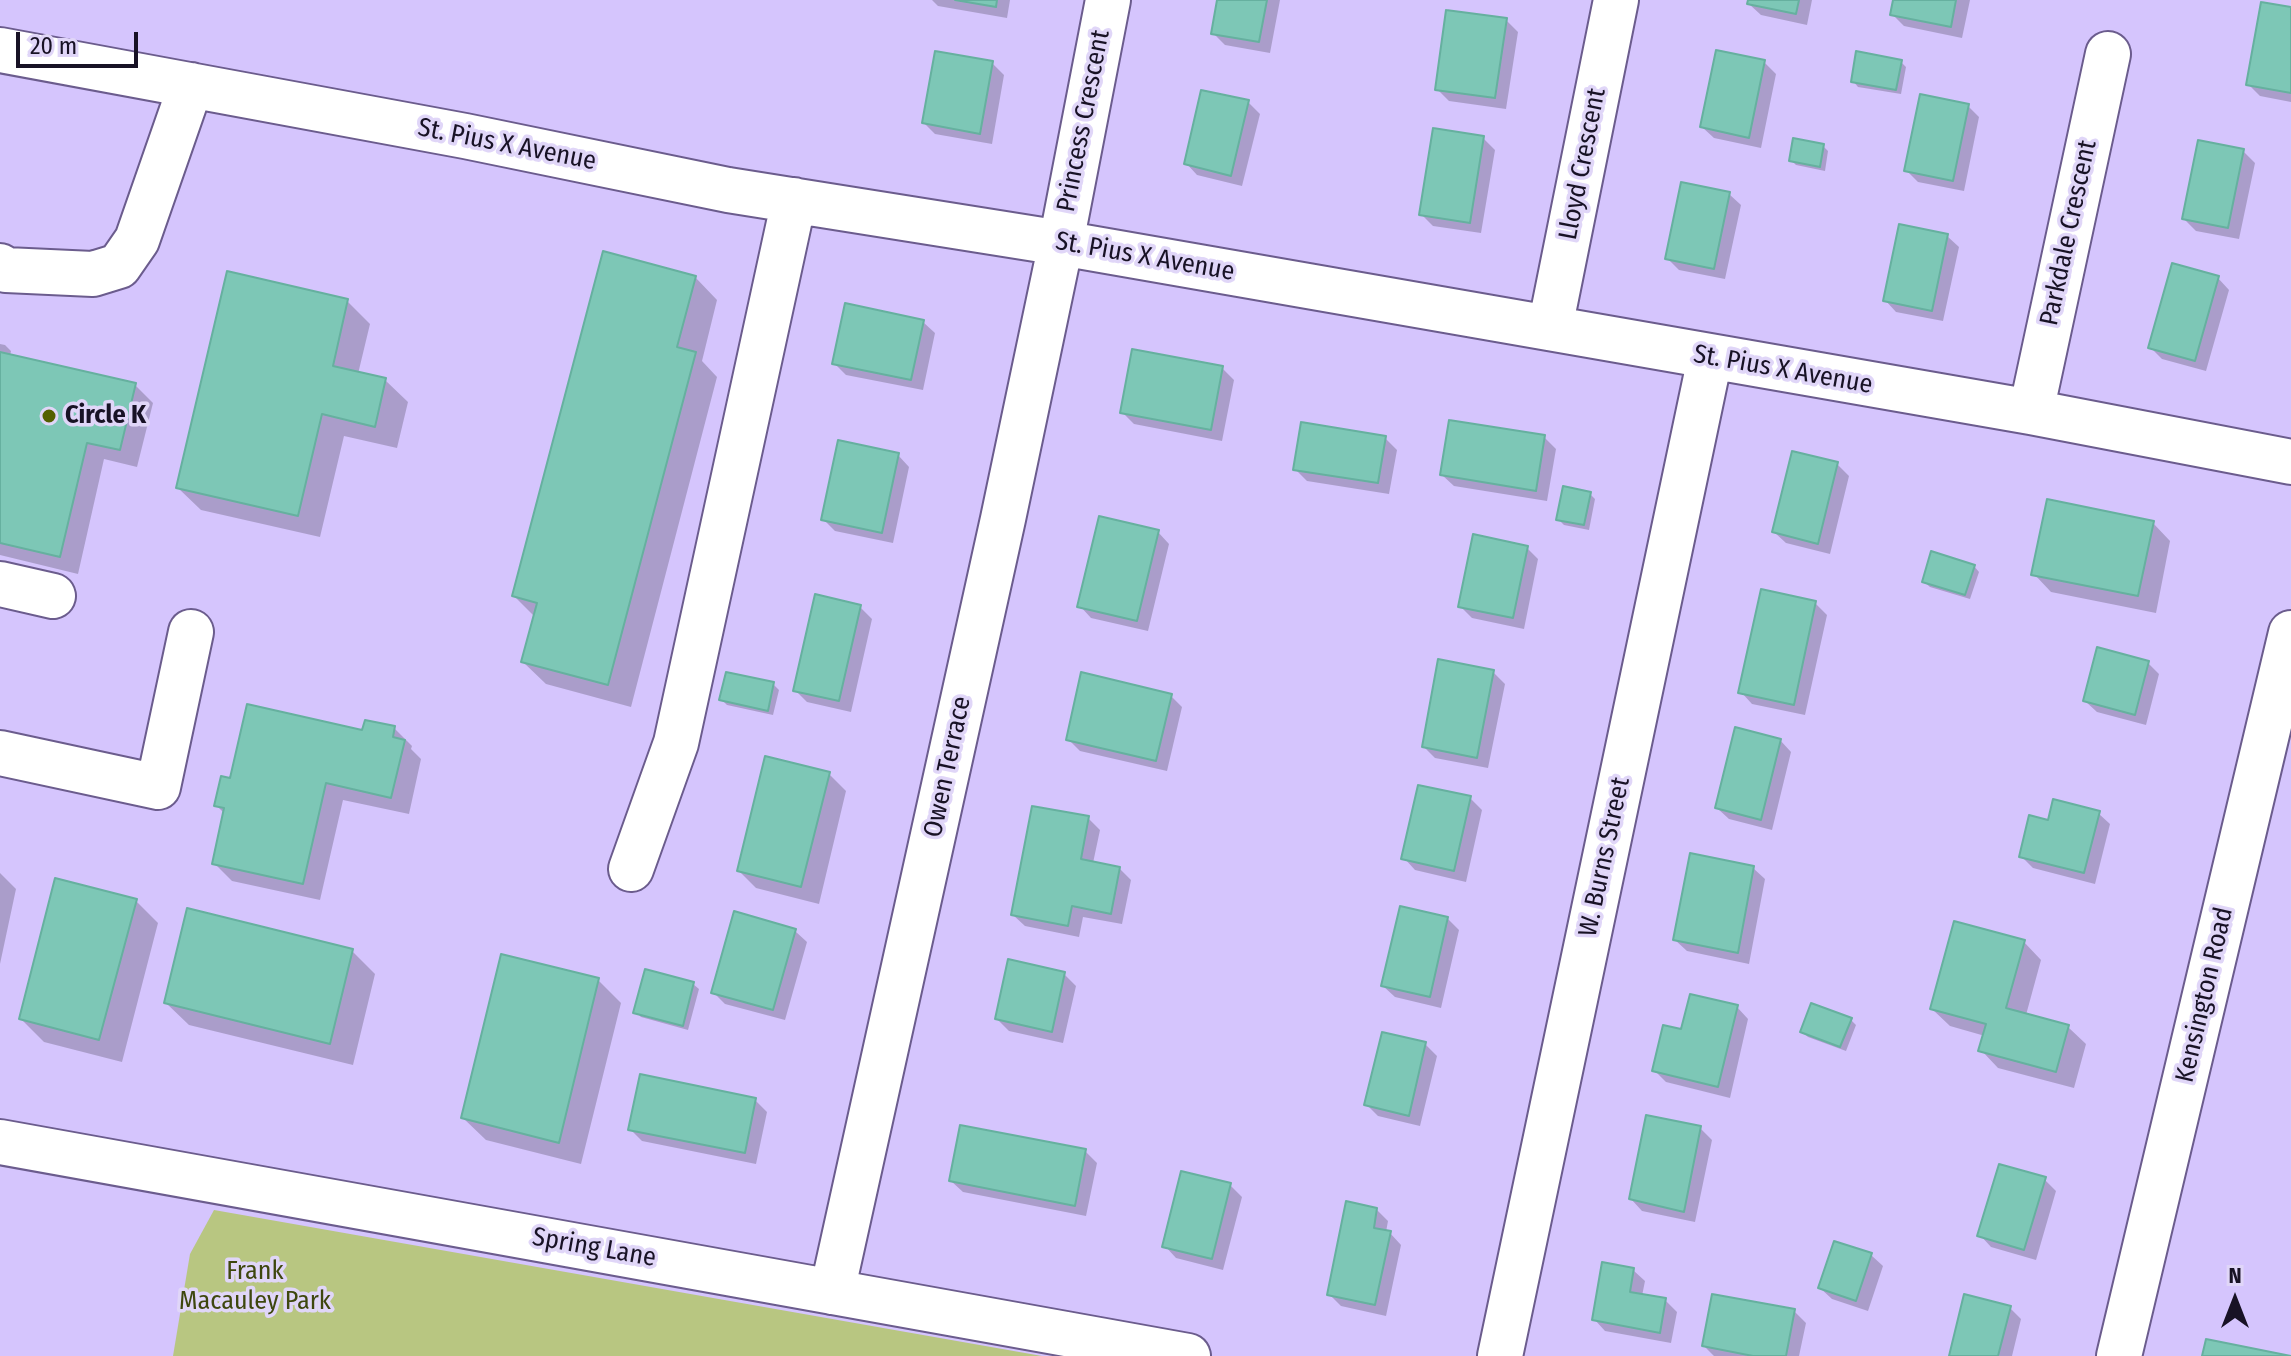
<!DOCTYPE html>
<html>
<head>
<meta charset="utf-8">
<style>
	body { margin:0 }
	#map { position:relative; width:2291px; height:1356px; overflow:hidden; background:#d5c5fd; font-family:"Fira Sans Condensed",sans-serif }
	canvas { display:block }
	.north { position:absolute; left:2195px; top:1260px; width:80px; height:80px; -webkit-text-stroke:6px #e0d6f8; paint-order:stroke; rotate:0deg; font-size:22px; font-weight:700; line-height:32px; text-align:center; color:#181225 }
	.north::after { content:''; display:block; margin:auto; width:28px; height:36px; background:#181225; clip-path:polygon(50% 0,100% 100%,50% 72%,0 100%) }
	.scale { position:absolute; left:16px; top:32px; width:122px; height:36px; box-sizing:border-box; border:4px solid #181225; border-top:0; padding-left:10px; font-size:24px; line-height:28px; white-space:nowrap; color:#181225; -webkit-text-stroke:6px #e0d6f8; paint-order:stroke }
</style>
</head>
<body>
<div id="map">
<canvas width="2291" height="1356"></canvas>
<div class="north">N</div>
<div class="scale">20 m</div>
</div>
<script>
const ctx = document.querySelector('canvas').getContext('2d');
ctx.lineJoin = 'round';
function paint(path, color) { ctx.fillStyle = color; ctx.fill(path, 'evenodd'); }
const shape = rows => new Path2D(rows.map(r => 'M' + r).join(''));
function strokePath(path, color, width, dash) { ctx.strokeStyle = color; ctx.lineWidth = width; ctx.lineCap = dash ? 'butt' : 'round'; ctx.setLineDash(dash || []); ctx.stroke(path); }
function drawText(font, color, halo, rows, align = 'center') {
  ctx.font = font + ' "Fira Sans Condensed",sans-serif'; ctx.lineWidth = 7; ctx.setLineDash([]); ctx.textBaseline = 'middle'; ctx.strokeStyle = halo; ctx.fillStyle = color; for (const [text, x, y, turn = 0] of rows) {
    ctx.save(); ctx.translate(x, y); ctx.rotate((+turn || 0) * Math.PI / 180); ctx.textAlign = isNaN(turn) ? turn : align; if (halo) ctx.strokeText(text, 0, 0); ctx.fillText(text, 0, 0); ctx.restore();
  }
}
paint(shape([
	[214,1210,1042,1356,173,1356,190,1254]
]), '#b8c681');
paint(shape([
	[932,0,1010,0,1007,18,938,6],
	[1219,0,1280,0,1270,53,1225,45,1213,33],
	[1750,0,1812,0,1807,25,1761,15,1749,4],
	[1895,0,1970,0,1962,38,1904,26,1892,14],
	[2291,9,2291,102,2260,96,2249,85],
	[1506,20,1518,32,1506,109,1449,101,1437,89],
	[1764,62,1776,74,1761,148,1714,138,1702,127],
	[1901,62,1906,67,1901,94,1858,87,1853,81],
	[992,63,1004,75,992,144,935,134,924,123],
	[1248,102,1260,114,1242,186,1197,175,1186,163],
	[1968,106,1979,117,1964,191,1918,182,1906,170],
	[1483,138,1495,150,1481,233,1433,226,1421,214],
	[1823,146,1828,151,1825,171,1796,165,1791,160],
	[2243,151,2255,163,2239,239,2196,231,2184,219],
	[1729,194,1741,205,1725,279,1679,270,1667,258],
	[1947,236,1959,247,1943,321,1896,312,1885,300],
	[695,277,717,300,702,361,717,377,631,707,546,684,523,662,535,617,514,596],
	[2218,278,2229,290,2206,371,2162,359,2151,348],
	[347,301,370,324,358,374,385,380,408,402,397,448,344,436,320,537,201,510,178,488],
	[923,322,935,333,923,390,846,375,834,363],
	[0,344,5,345,11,351,10,356,135,385,153,403,137,467,104,459,78,574,0,555],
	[1222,368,1234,380,1222,441,1134,424,1122,412],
	[1544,437,1556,449,1547,501,1454,486,1442,475],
	[1385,438,1397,450,1389,494,1307,481,1295,469],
	[898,455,909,467,893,543,835,531,823,519],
	[1837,464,1849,476,1830,554,1786,543,1774,532],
	[1590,494,1595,499,1589,530,1564,525,1558,519],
	[2153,523,2170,541,2156,613,2051,592,2034,574],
	[1158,532,1169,544,1148,631,1091,618,1080,606],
	[1527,548,1538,559,1524,629,1472,618,1460,606],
	[1974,566,1979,572,1970,599,1930,587,1924,582],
	[1815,603,1827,615,1805,715,1752,704,1741,692],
	[860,607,872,619,851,712,807,702,795,690],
	[2148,663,2159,674,2146,725,2097,712,2085,701],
	[1493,672,1505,684,1488,768,1435,758,1424,747],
	[773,684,779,690,773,715,727,705,721,699],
	[1171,696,1182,707,1167,771,1080,751,1068,739],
	[394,728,412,746,411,749,421,759,409,814,343,800,320,900,232,881,214,863,225,814,216,805,232,780,364,732],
	[1780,740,1791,752,1772,830,1729,819,1717,808],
	[829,774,846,791,819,904,756,888,739,871],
	[1470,798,1482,810,1466,882,1415,870,1404,858],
	[2098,813,2110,824,2095,884,2033,868,2021,856,2049,822],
	[1088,818,1100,830,1093,863,1119,868,1131,880,1122,924,1083,917,1079,937,1025,926,1013,915],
	[1753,868,1765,879,1749,964,1687,951,1675,940],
	[0,873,16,889,0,964],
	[136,901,158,923,122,1062,44,1042,21,1019],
	[1447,918,1459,930,1441,1008,1395,997,1383,986],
	[795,931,807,942,785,1020,725,1004,713,992],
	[2024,942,2041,960,2026,1015,2068,1027,2086,1044,2074,1088,1998,1068,1981,1050,1985,1036,1950,1026,1932,1009],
	[352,951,375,974,353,1065,189,1025,166,1003],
	[1064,974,1076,986,1063,1043,1009,1031,997,1019],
	[598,980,621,1003,581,1164,486,1140,463,1118],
	[693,984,699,989,688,1030,641,1017,636,1012],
	[1737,1007,1748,1019,1730,1098,1666,1082,1654,1070],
	[1851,1020,1856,1025,1846,1051,1808,1037,1802,1032],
	[1425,1044,1437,1056,1420,1126,1378,1116,1366,1104],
	[755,1100,767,1112,756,1164,642,1141,630,1129],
	[1700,1128,1712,1140,1695,1222,1642,1211,1631,1199],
	[1085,1151,1097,1163,1086,1216,963,1192,951,1181],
	[2044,1179,2056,1191,2036,1260,1991,1247,1980,1235],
	[1230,1185,1242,1197,1223,1270,1176,1258,1165,1246],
	[1376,1209,1388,1221,1386,1232,1390,1233,1401,1245,1386,1316,1341,1306,1329,1294],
	[1871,1255,1883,1266,1868,1311,1832,1299,1820,1288],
	[1633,1270,1645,1281,1642,1296,1665,1300,1677,1312,1671,1343,1605,1331,1594,1319],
	[2010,1308,2021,1319,2012,1356,1951,1356],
	[1794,1311,1806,1323,1799,1356,1714,1356,1704,1346]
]), '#0003');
const building = shape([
	[955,0,997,0,996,7,955,0],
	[1217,0,1267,0,1259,42,1211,34,1217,0],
	[1748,0,1799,0,1796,14,1747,4,1748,0],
	[1893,0,1956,0,1951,27,1890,15,1893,0],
	[2261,2,2291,7,2291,93,2246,85,2261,2],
	[1446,10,1507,18,1495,98,1435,90,1446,10],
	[1716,50,1765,60,1749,138,1700,127,1716,50],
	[935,51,993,61,980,134,922,123,935,51],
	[1856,51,1902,60,1896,90,1851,82,1856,51],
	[1201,90,1249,100,1231,176,1184,164,1201,90],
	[1920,94,1969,104,1953,181,1904,171,1920,94],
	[1433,128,1484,136,1470,223,1419,215,1433,128],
	[1793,138,1824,144,1820,167,1789,161,1793,138],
	[2198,140,2244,149,2228,228,2182,219,2198,140],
	[1681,182,1730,192,1714,269,1665,259,1681,182],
	[1899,224,1948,234,1932,311,1883,301,1899,224],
	[603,251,696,276,677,347,696,352,608,685,521,662,537,603,512,596,603,251],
	[2172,263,2219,276,2195,361,2148,348,2172,263],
	[227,271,348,299,333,366,386,378,375,427,322,414,298,516,176,488,227,271],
	[845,303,924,320,911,380,832,364,845,303],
	[1132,349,1223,366,1211,430,1120,413,1132,349],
	[0,352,136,383,120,450,87,443,60,557,0,543,0,352],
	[1449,420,1545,435,1536,491,1440,475,1449,420],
	[1301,422,1386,436,1378,483,1293,470,1301,422],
	[838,440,899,453,882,533,821,520,838,440],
	[1792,451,1838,462,1818,544,1772,532,1792,451],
	[1563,486,1591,492,1584,525,1556,520,1563,486],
	[2047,499,2154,521,2138,596,2031,575,2047,499],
	[1099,516,1159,530,1137,621,1077,607,1099,516],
	[1473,534,1528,546,1513,618,1458,607,1473,534],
	[1931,551,1975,565,1965,595,1922,582,1931,551],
	[1761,589,1816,601,1794,705,1738,693,1761,589],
	[815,594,861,605,839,701,793,691,815,594],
	[2097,647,2149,661,2135,715,2083,701,2097,647],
	[1438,659,1494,670,1477,758,1422,747,1438,659],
	[726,672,774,682,768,711,719,700,726,672],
	[1081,672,1172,694,1156,761,1066,740,1081,672],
	[247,704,362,730,365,720,395,726,393,737,405,740,391,798,326,783,303,884,212,864,224,808,214,806,221,776,230,778,247,704],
	[1735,727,1781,739,1761,820,1715,808,1735,727],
	[765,756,830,772,801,887,737,871,765,756],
	[1418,785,1471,796,1454,871,1401,859,1418,785],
	[2053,799,2100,811,2084,873,2019,857,2029,815,2048,820,2053,799],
	[1032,806,1089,816,1081,859,1120,867,1111,914,1072,906,1068,926,1011,915,1032,806],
	[1690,853,1754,866,1738,953,1673,940,1690,853],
	[55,878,137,899,99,1040,19,1019,55,878],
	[1400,906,1448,917,1430,997,1381,986,1400,906],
	[187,908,353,949,330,1044,164,1003,187,908],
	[734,911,796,929,773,1010,711,993,734,911],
	[1954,921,2025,940,2006,1008,2069,1025,2056,1072,1978,1051,1986,1024,1930,1009,1954,921],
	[501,954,599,978,559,1143,461,1118,501,954],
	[1008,959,1065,972,1052,1032,995,1019,1008,959],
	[645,969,694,982,683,1026,633,1013,645,969],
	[1690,994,1738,1005,1718,1087,1652,1071,1663,1025,1681,1029,1690,994],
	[1811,1003,1852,1018,1840,1047,1800,1032,1811,1003],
	[1382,1032,1426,1042,1409,1116,1364,1105,1382,1032],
	[640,1074,756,1098,745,1153,628,1130,640,1074],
	[1646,1115,1701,1126,1684,1212,1629,1199,1646,1115],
	[960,1125,1086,1149,1075,1206,949,1181,960,1125],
	[1999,1164,2046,1177,2024,1250,1977,1236,1999,1164],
	[1181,1171,1231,1183,1212,1259,1162,1247,1181,1171],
	[1346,1201,1377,1208,1374,1228,1391,1231,1375,1305,1327,1295,1346,1201],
	[1834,1241,1872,1253,1856,1301,1818,1288,1834,1241],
	[1602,1262,1634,1268,1630,1292,1666,1298,1660,1333,1592,1320,1602,1262],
	[1712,1294,1795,1309,1786,1356,1753,1356,1702,1346,1712,1294],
	[1964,1294,2011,1306,1998,1356,1949,1356,1964,1294],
	[2206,1339,2291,1356,2202,1356,2206,1339]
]);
paint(building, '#7dc7b6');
strokePath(building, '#66b09f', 2);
const minor = shape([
	[0,50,465,136,728,190,1061,243,2031,412,2291,462],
	[0,266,6,270,93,274,119,266,137,240,191,85],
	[1550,328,1616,0],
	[2031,412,2108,54],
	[0,584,53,596],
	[0,753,158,787,191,632],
	[631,869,676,743,794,200],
	[0,1142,1188,1356],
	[832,1292,1003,519,1061,243,1108,0],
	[1500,1356,1710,358],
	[2119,1356,2291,633]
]);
strokePath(minor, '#6b5c8d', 48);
strokePath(minor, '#fff', 44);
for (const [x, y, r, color] of [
	[49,416,8,"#536000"]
]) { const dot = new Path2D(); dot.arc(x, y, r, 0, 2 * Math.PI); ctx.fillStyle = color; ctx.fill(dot); strokePath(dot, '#e0d6f8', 3); }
drawText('26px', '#181225', '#e0d6f8', [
	["Princess Crescent",1084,121,-79],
	["St. Pius X Avenue",507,145,11],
	["Lloyd Crescent",1583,164,-79],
	["Parkdale Crescent",2069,233,-78],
	["St. Pius X Avenue",1145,257,10],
	["St. Pius X Avenue",1783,370,10],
	["Owen Terrace",948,767,-78],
	["W. Burns Street",1605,857,-78],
	["Kensington Road",2205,995,-77],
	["Spring Lane",594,1248,10]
]);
drawText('bold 26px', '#181225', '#e0d6f8', [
	["Circle K",65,416]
], 'left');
drawText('26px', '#3e470e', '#e0d6f8', [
	["Frank",255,1272],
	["Macauley Park",255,1302]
]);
</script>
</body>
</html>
